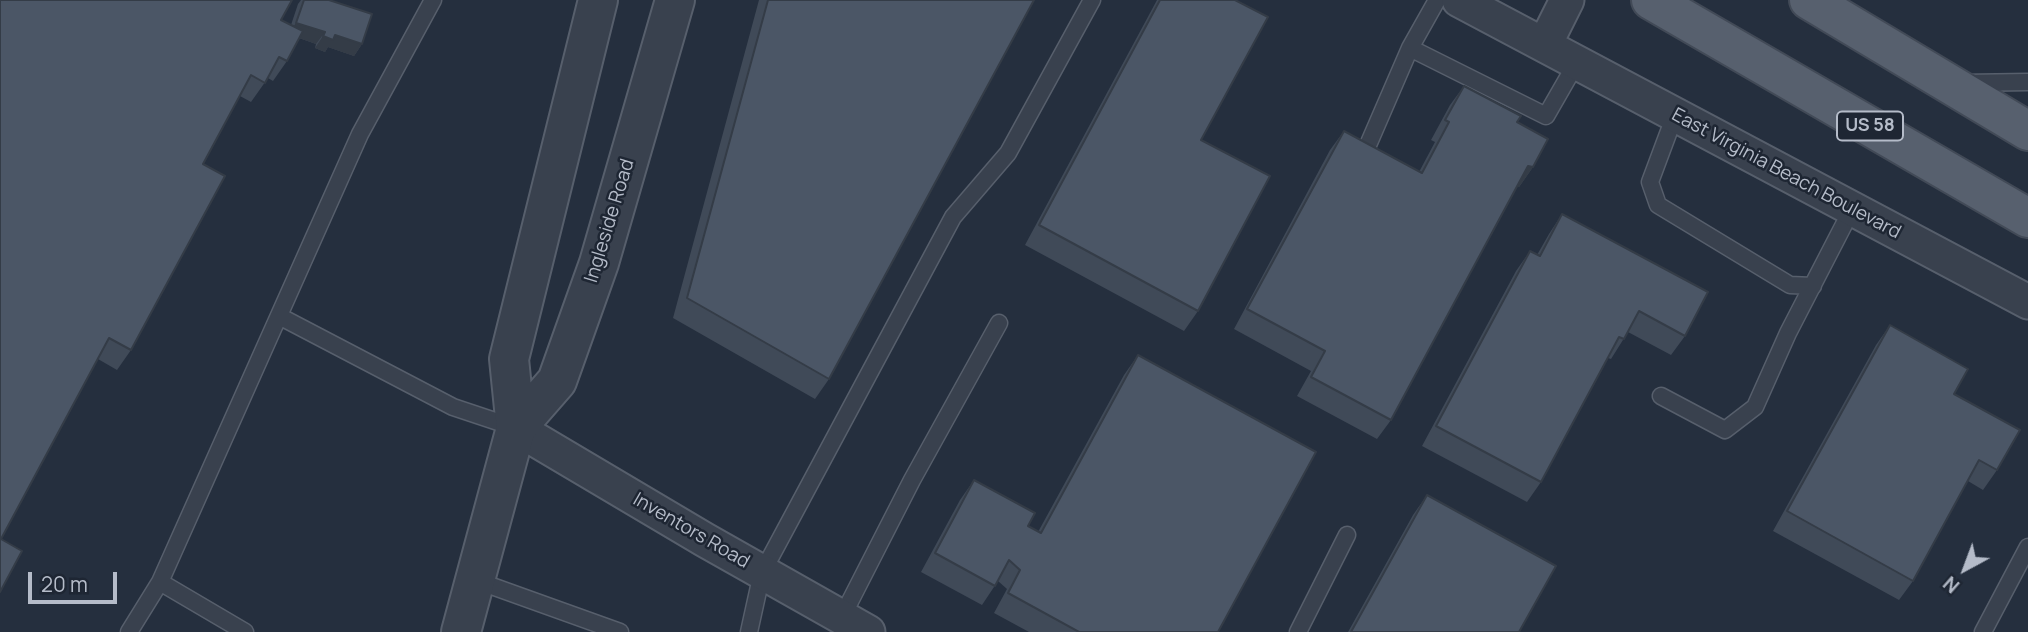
<!DOCTYPE html>
<html>
<head>
<meta charset="utf-8">
<style>
	body { margin:0 }
	#map { position:relative; width:2028px; height:632px; overflow:hidden; background:#252f3e; font-family:Manrope,sans-serif }
	canvas { display:block }
	.north { position:absolute; left:1930px; top:534px; width:70px; height:70px; -webkit-text-stroke:5px #1e2633; paint-order:stroke; rotate:221deg; font-size:19px; font-weight:700; line-height:28px; text-align:center; color:#b5bcc9 }
	.north::after { content:''; display:block; margin:auto; width:24px; height:32px; background:#b5bcc9; clip-path:polygon(50% 0,100% 100%,50% 72%,0 100%) }
	.scale { position:absolute; left:28px; top:572px; width:89px; height:32px; box-sizing:border-box; border:4px solid #b5bcc9; border-top:0; padding-left:9px; font-size:21px; line-height:24px; white-space:nowrap; color:#b5bcc9; -webkit-text-stroke:5px #1e2633; paint-order:stroke }
</style>
</head>
<body>
<div id="map">
<canvas width="2028" height="632"></canvas>
<div class="north">N</div>
<div class="scale">20 m</div>
</div>
<script>
const ctx = document.querySelector('canvas').getContext('2d');
ctx.lineJoin = 'round';
const shape = rows => new Path2D(rows.map(r => 'M' + r).join(''));
function strokePath(path, color, width, dash) { ctx.strokeStyle = color; ctx.lineWidth = width; ctx.lineCap = dash ? 'butt' : 'round'; ctx.setLineDash(dash || []); ctx.stroke(path); }
function paint(path, color) { ctx.fillStyle = color; ctx.fill(path, 'evenodd'); }
function drawText(font, color, halo, rows, align = 'center') {
  ctx.font = font + ' Manrope,sans-serif'; ctx.lineWidth = 5; ctx.setLineDash([]); ctx.textBaseline = 'middle'; ctx.strokeStyle = halo; ctx.fillStyle = color; for (const [text, x, y, turn = 0] of rows) {
    ctx.save(); ctx.translate(x, y); ctx.rotate((+turn || 0) * Math.PI / 180); ctx.textAlign = isNaN(turn) ? turn : align; if (halo) ctx.strokeText(text, 0, 0); ctx.fillText(text, 0, 0); ctx.restore();
  }
}
const service = shape([
	[1410,48,1546,116,1577,62],
	[1964,83,2028,82],
	[1675,115,1650,182,1658,205,1790,285,1813,286],
	[1365,152,1410,48,1437,0],
	[279,316,453,407,516,428],
	[1661,396,1725,430,1755,407,1788,333,1852,209],
	[475,580,620,632],
	[842,617,912,480,999,323],
	[129,632,160,582],
	[245,632,160,582,360,134,433,0],
	[749,632,762,573,953,217,1008,153,1092,0],
	[1298,632,1347,535],
	[1983,632,2028,547]
]);
const minor = shape([
	[1459,0,2028,302],
	[1545,44,1567,0],
	[516,428,705,540,868,632]
]);
const tertiary = shape([
	[516,428,557,381,599,263,675,0],
	[461,632,516,428,509,359,598,0]
]);
const primary = shape([
	[1651,0,2028,218],
	[1809,0,2028,131]
]);
strokePath(service, '#575f6c', 19);
strokePath(minor, '#575f6c', 37);
strokePath(tertiary, '#575f6c', 42);
strokePath(primary, '#424a57', 42);
strokePath(service, '#39414e', 16);
strokePath(minor, '#39414e', 33);
strokePath(tertiary, '#39414e', 38);
strokePath(primary, '#57606e', 38);
paint(shape([
	[0,0,281,20,291,25,298,4,301,0,329,0,362,44,354,56,328,47,325,52,315,48,316,44,299,38,287,61,273,81,268,78,251,102,240,96,203,164,131,350,117,370,98,359,1,539,0,592],
	[759,0,1034,0,829,379,815,399,673,318],
	[1157,0,1235,0,1201,140,1198,311,1184,331,1025,245],
	[1464,86,1517,122,1533,167,1519,187,1517,186,1391,420,1377,439,1297,396,1311,371,1234,329,1330,150,1344,131,1419,172,1435,142,1431,140,1450,105],
	[1562,214,1685,336,1671,355,1628,332,1611,359,1608,358,1541,482,1527,502,1422,446,1516,271,1530,251,1537,255,1549,234],
	[1890,325,1954,394,1997,470,1983,490,1968,481,1913,581,1899,600,1773,531,1876,345],
	[1138,355,1218,632,1029,632,994,613,1007,589,998,581,982,605,921,572,960,500,974,480,1028,526,1038,532,1124,375],
	[1427,495,1519,632,1348,632,1413,515]
]), '#404a58');
paint(shape([
	[296,23,325,32,316,44,288,34],
	[335,35,362,44,354,56,328,47,325,52,315,48,323,36],
	[1528,166,1533,167,1519,187,1514,186]
]), '#343c47');
const building = shape([
	[0,0,292,0,281,20,303,31,287,61,279,57,265,83,251,75,203,164,225,176,131,350,109,338,1,539,22,551,0,592,0,0],
	[304,0,329,0,372,14,362,44,335,35,333,40,323,36,325,32,296,23,304,0],
	[768,0,1034,0,829,379,687,298,768,0],
	[1160,0,1235,0,1268,17,1201,140,1270,176,1198,311,1039,225,1160,0],
	[1464,86,1521,116,1517,122,1548,139,1533,167,1528,166,1391,420,1311,377,1325,351,1247,309,1344,131,1422,173,1449,122,1445,120,1464,86],
	[1562,214,1708,292,1685,336,1639,311,1624,339,1619,337,1541,482,1436,426,1530,251,1540,256,1562,214],
	[1890,325,1968,369,1954,394,2020,430,1997,470,1979,460,1913,581,1787,511,1890,325],
	[1138,355,1316,452,1218,632,1079,632,1008,593,1020,570,1009,560,995,586,935,553,974,480,1035,513,1028,526,1041,533,1138,355],
	[1427,495,1556,566,1519,632,1351,632,1427,495]
]);
paint(building, '#4b5666');
strokePath(building, '#343c47', 2);
for (const [x, y, w] of [
	[1870,126,66]
]) { const box = new Path2D(); box.roundRect(x - w / 2, y - 14.5, w, 29, 5); ctx.fillStyle = '#1e2633'; ctx.fill(box); strokePath(box, '#b5bcc9', 2); }
drawText('bold 18px', '#b5bcc9', null, [
	["US 58",1870,126]
]);
drawText('19px', '#b5bcc9', '#1e2633', [
	["East Virginia Beach Boulevard",1786,174,28],
	["Ingleside Road",610,221,-73],
	["Inventors Road",691,531,30]
]);
</script>
</body>
</html>
